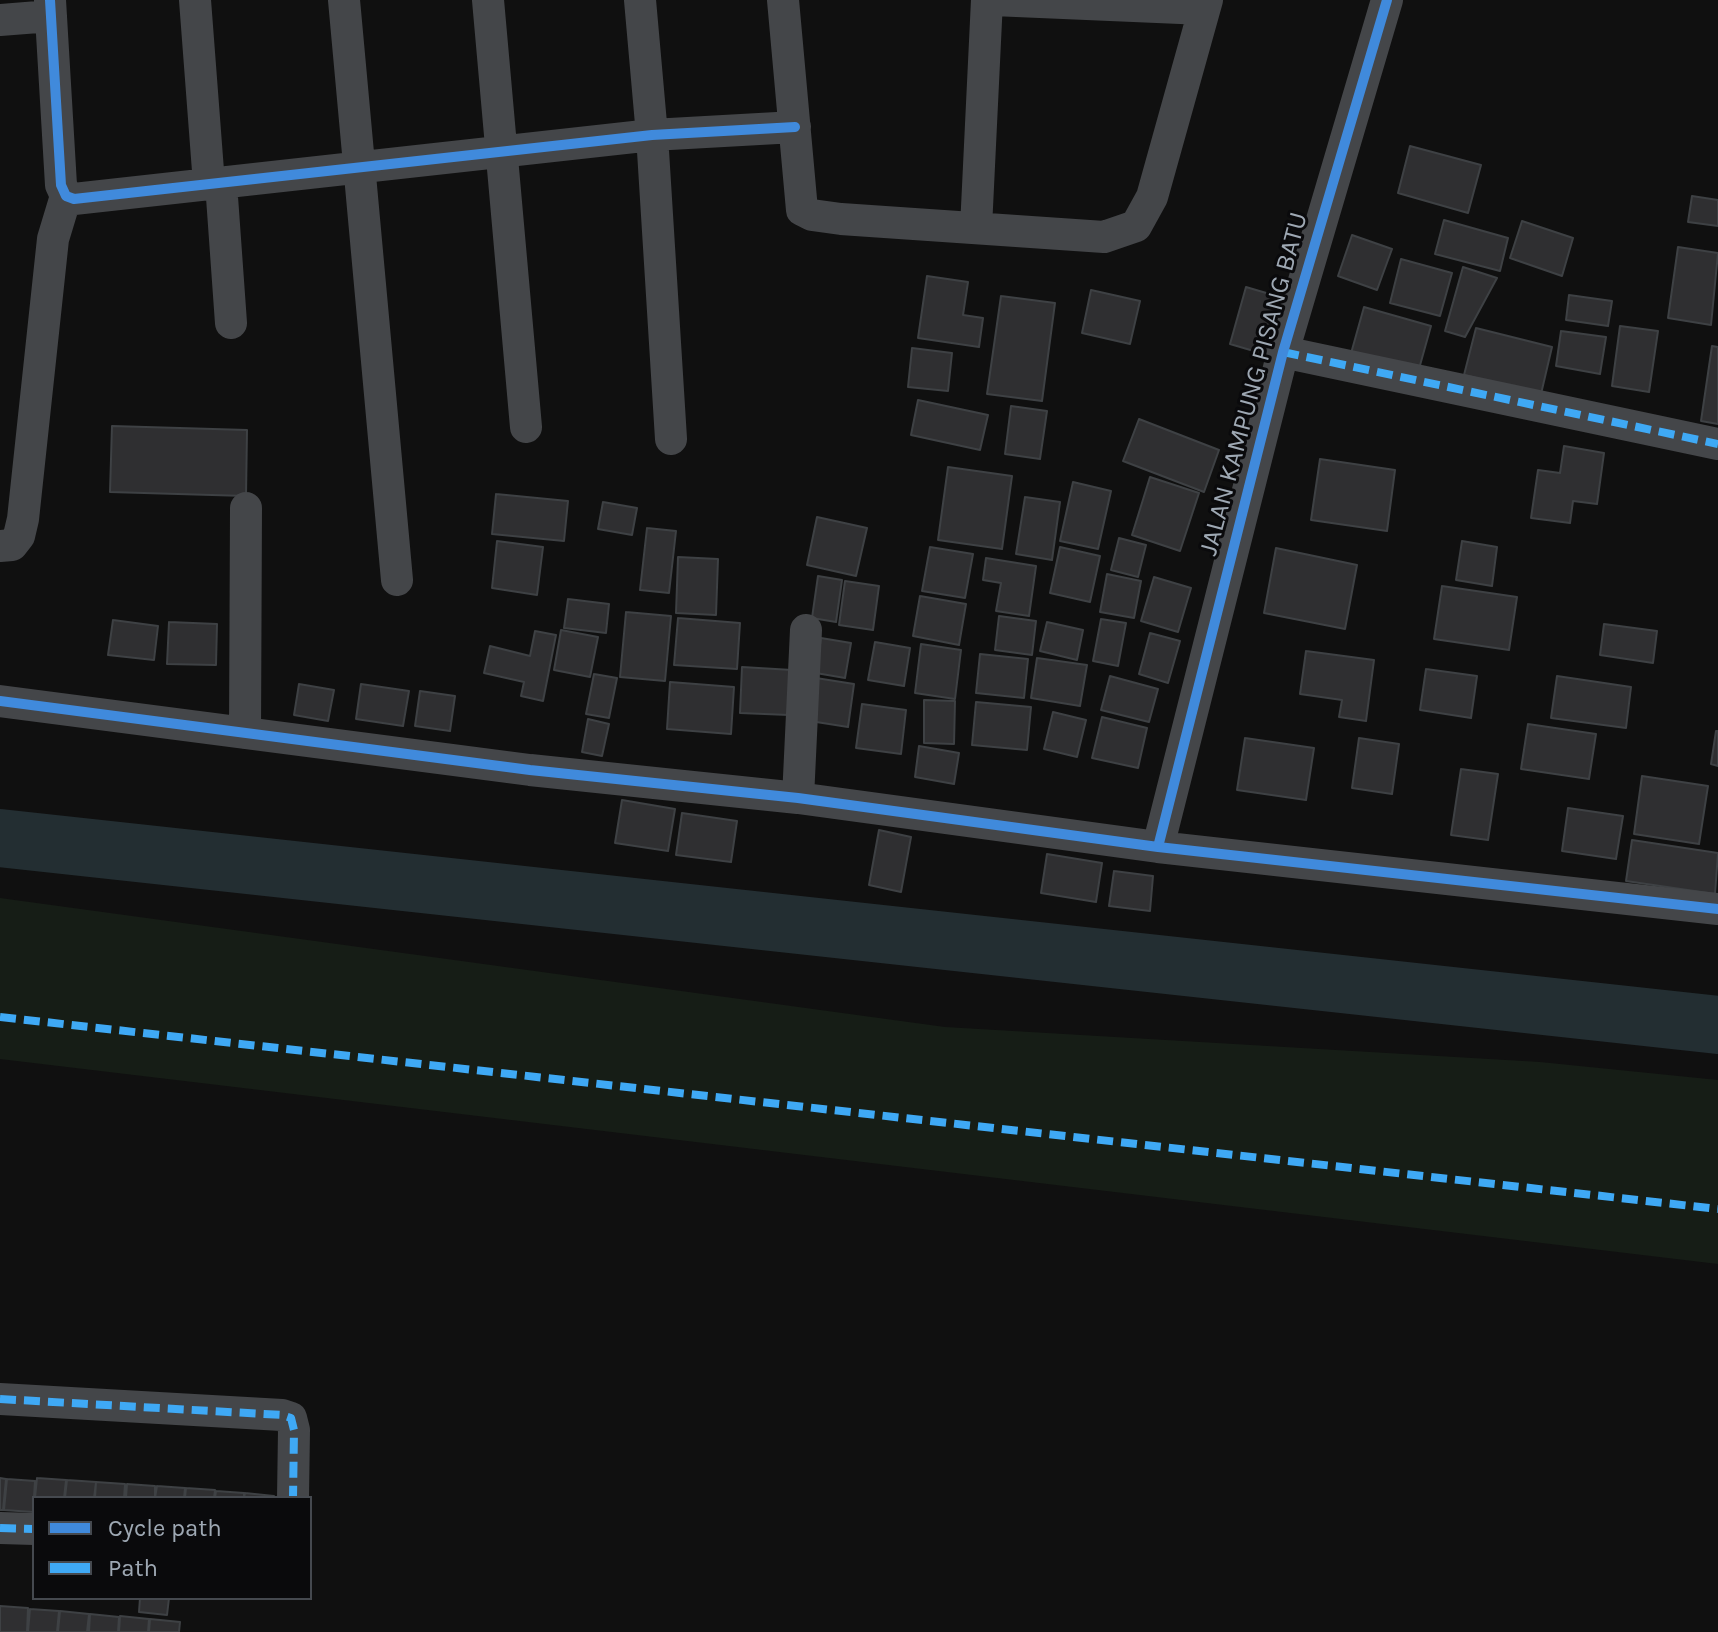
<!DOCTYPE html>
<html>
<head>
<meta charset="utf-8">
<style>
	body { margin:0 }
	#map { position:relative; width:1718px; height:1632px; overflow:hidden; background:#101010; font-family:Karla,sans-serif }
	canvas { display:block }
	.legend { position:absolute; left:32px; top:1496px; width:280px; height:104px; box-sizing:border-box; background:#0a0a0c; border:2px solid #45494f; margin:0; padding:10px 14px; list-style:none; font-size:24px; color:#9ea8b3 }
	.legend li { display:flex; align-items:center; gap:16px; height:40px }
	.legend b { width:40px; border:2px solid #45494f }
</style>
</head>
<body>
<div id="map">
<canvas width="1718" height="1632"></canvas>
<ul class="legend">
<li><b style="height:10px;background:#408adc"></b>Cycle path</li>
<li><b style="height:10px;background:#3fa9f5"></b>Path</li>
</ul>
</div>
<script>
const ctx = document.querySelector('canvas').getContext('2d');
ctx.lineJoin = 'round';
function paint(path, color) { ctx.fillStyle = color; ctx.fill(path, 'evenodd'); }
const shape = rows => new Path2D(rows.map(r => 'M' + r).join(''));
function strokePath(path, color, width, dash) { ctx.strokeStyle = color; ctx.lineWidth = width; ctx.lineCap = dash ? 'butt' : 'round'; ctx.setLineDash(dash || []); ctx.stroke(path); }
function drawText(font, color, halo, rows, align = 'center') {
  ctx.font = font + ' Karla,sans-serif'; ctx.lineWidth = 6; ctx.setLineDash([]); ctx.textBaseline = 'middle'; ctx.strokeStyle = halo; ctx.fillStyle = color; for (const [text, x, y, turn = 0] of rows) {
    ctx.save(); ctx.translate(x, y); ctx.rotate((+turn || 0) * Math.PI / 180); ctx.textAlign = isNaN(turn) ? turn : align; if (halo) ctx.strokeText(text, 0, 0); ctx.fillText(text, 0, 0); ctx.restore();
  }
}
paint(shape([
	[0,898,945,1027,1540,1062,1718,1080,1718,1264,0,1059]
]), '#161d16');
strokePath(shape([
	[0,838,1718,1025]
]), '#232e32', 58);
const building = shape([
	[1410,146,1481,165,1468,213,1398,193,1410,146],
	[1692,196,1718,200,1718,226,1688,222,1692,196],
	[1444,220,1508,238,1500,271,1435,254,1444,220],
	[1522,221,1573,238,1562,276,1510,258,1522,221],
	[1352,235,1392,249,1377,290,1338,276,1352,235],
	[1678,247,1718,253,1711,325,1668,318,1678,247],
	[1401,259,1452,273,1440,316,1390,303,1401,259],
	[1463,267,1497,278,1465,337,1445,331,1463,267],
	[927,276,968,282,963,315,983,318,979,347,918,338,927,276],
	[1246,287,1290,300,1274,357,1230,344,1246,287],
	[1091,290,1140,301,1130,344,1082,333,1091,290],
	[1569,295,1612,301,1608,326,1566,320,1569,295],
	[1001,296,1055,303,1042,401,987,394,1001,296],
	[1364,307,1431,326,1417,376,1350,357,1364,307],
	[1620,326,1658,331,1649,392,1612,386,1620,326],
	[1476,328,1552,347,1541,394,1464,375,1476,328],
	[1561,331,1606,337,1600,374,1556,366,1561,331],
	[1712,346,1718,347,1718,424,1701,421,1712,346],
	[912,348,952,353,948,391,908,387,912,348],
	[918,400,988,415,980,450,911,435,918,400],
	[1011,406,1047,411,1040,459,1005,454,1011,406],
	[1139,419,1219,450,1204,492,1123,461,1139,419],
	[112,426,247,430,246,496,110,492,112,426],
	[1564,446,1604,453,1597,504,1573,501,1570,523,1531,518,1538,470,1560,473,1564,446],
	[1320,459,1395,470,1387,531,1311,520,1320,459],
	[948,467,1012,476,1002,549,938,540,948,467],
	[1150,477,1199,493,1180,551,1132,535,1150,477],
	[1073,482,1111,491,1098,549,1060,541,1073,482],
	[496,494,568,501,564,541,492,534,496,494],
	[1025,497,1060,502,1052,560,1016,554,1025,497],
	[603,502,637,508,632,535,598,529,603,502],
	[817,517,867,528,856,576,807,565,817,517],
	[647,528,676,531,669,593,640,590,647,528],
	[1119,538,1146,545,1138,577,1111,570,1119,538],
	[497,541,543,547,537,595,492,588,497,541],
	[1462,541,1497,547,1492,586,1456,580,1462,541],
	[930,547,973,554,965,598,922,591,930,547],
	[1060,547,1100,556,1090,602,1050,593,1060,547],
	[1276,548,1357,565,1345,629,1264,613,1276,548],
	[678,557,718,559,716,615,676,613,678,557],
	[986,558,1036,566,1029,616,996,611,1001,583,983,580,986,558],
	[1107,574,1141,581,1134,618,1100,612,1107,574],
	[818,576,842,580,836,622,812,618,818,576],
	[1154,577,1191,588,1178,632,1141,621,1154,577],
	[845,581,879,586,873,630,839,625,845,581],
	[1442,586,1517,597,1509,650,1434,639,1442,586],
	[920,596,966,604,959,645,913,636,920,596],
	[568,599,609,604,606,633,564,628,568,599],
	[626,612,671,616,665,681,620,677,626,612],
	[999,616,1036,621,1032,655,995,650,999,616],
	[678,618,740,623,737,669,674,665,678,618],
	[1101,619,1126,623,1118,666,1093,661,1101,619],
	[113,620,158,626,154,660,108,655,113,620],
	[169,622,217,624,216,665,167,664,169,622],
	[1047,622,1083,630,1077,660,1040,651,1047,622],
	[1604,624,1657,631,1653,663,1600,655,1604,624],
	[561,630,598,637,590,677,554,670,561,630],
	[535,631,556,635,543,701,521,696,524,682,484,673,490,646,530,656,535,631],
	[1150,633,1180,641,1168,683,1139,674,1150,633],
	[821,638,851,643,845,678,816,673,821,638],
	[875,642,910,648,904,686,868,680,875,642],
	[921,644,961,650,955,699,915,693,921,644],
	[1306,651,1374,660,1366,721,1339,717,1342,700,1300,694,1306,651],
	[980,654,1028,659,1024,698,976,693,980,654],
	[1037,658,1087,665,1080,706,1031,698,1037,658],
	[742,667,792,670,789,715,740,713,742,667],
	[1426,669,1477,676,1471,718,1420,710,1426,669],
	[594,674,617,678,609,718,586,714,594,674],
	[1110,676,1158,689,1149,722,1101,710,1110,676],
	[1557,676,1631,687,1626,728,1551,718,1557,676],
	[816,678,854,684,848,727,810,721,816,678],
	[670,682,734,687,731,734,667,729,670,682],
	[299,684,334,690,328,721,294,715,299,684],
	[361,684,409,691,403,726,356,719,361,684],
	[420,691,455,696,450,731,415,726,420,691],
	[924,700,955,701,954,744,924,743,924,700],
	[976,702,1031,707,1027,750,972,745,976,702],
	[862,704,906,710,901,754,856,748,862,704],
	[1053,712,1086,720,1077,757,1044,749,1053,712],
	[1102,717,1147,728,1138,768,1092,758,1102,717],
	[588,719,609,724,602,756,582,752,588,719],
	[1528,724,1596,734,1589,779,1521,769,1528,724],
	[1716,731,1718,731,1718,766,1711,764,1716,731],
	[1245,738,1314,748,1306,800,1237,790,1245,738],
	[1359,738,1399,744,1392,794,1352,788,1359,738],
	[919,746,959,753,954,784,915,777,919,746],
	[1461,769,1498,774,1488,840,1451,835,1461,769],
	[1642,776,1708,786,1699,844,1634,834,1642,776],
	[622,800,675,809,668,851,615,843,622,800],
	[1568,808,1623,816,1616,859,1562,851,1568,808],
	[682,813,737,821,731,862,676,855,682,813],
	[879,830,911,837,901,892,869,885,879,830],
	[1632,840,1718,853,1715,894,1626,881,1632,840],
	[1047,854,1102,863,1096,902,1041,893,1047,854],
	[1114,871,1153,876,1150,911,1109,906,1114,871],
	[0,1478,6,1479,3,1510,0,1510,0,1478],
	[37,1478,66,1480,64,1498,35,1498,37,1478],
	[7,1479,35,1481,33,1512,4,1510,7,1479],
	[67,1480,96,1482,94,1498,65,1498,67,1480],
	[96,1482,125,1484,124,1498,95,1498,96,1482],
	[127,1484,155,1486,155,1498,126,1498,127,1484],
	[157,1486,185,1488,184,1498,155,1498,157,1486],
	[186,1488,215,1490,214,1498,185,1498,186,1488],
	[216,1491,244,1493,244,1498,215,1498,216,1491],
	[245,1493,274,1496,273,1498,244,1498,245,1493],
	[140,1598,169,1598,167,1615,139,1612,140,1598],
	[0,1606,28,1608,27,1632,0,1632,0,1606],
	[30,1609,59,1611,57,1632,28,1632,30,1609],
	[60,1611,89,1614,87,1632,58,1632,60,1611],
	[90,1614,119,1617,118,1632,89,1632,90,1614],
	[120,1616,149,1619,148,1632,119,1632,120,1616],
	[150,1619,180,1622,179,1632,149,1632,150,1619]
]);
paint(building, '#2f2f31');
strokePath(building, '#3e4144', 2);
strokePath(shape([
	[50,0,61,185,66,196,74,199,652,135,795,127],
	[195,0,209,184],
	[344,0,397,580],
	[488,0,526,427],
	[640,0,652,135,671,439],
	[783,0,802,210,812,215,841,219,1104,237,1136,226,1152,197,1207,0],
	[993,0,1204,9],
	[0,20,51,16],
	[221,183,231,323],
	[976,228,987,0],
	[1283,352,1718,444],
	[0,546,12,545,19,536,23,519,53,239,66,196],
	[0,701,530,770,798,798,1158,847,1718,909],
	[245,733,246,508],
	[798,798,806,630],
	[1158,847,1283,352,1387,0],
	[0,1399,282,1415,291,1418,294,1430,293,1498],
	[0,1528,34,1529]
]), '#444649', 32);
strokePath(shape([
	[1283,352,1718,444],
	[0,1017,1718,1209],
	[0,1399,282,1415,291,1418,294,1430,293,1498],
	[0,1528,34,1529]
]), '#3fa9f5', 8, [16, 8]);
strokePath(shape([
	[50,0,61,185,66,196,74,199,652,135,795,127],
	[0,701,530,770,798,798,1158,847,1718,909],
	[1158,847,1283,352,1387,0]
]), '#408adc', 10);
drawText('26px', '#9ea8b3', '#0a0a0c', [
	["JALAN KAMPUNG PISANG BATU",1254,384,-75]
]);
</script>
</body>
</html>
